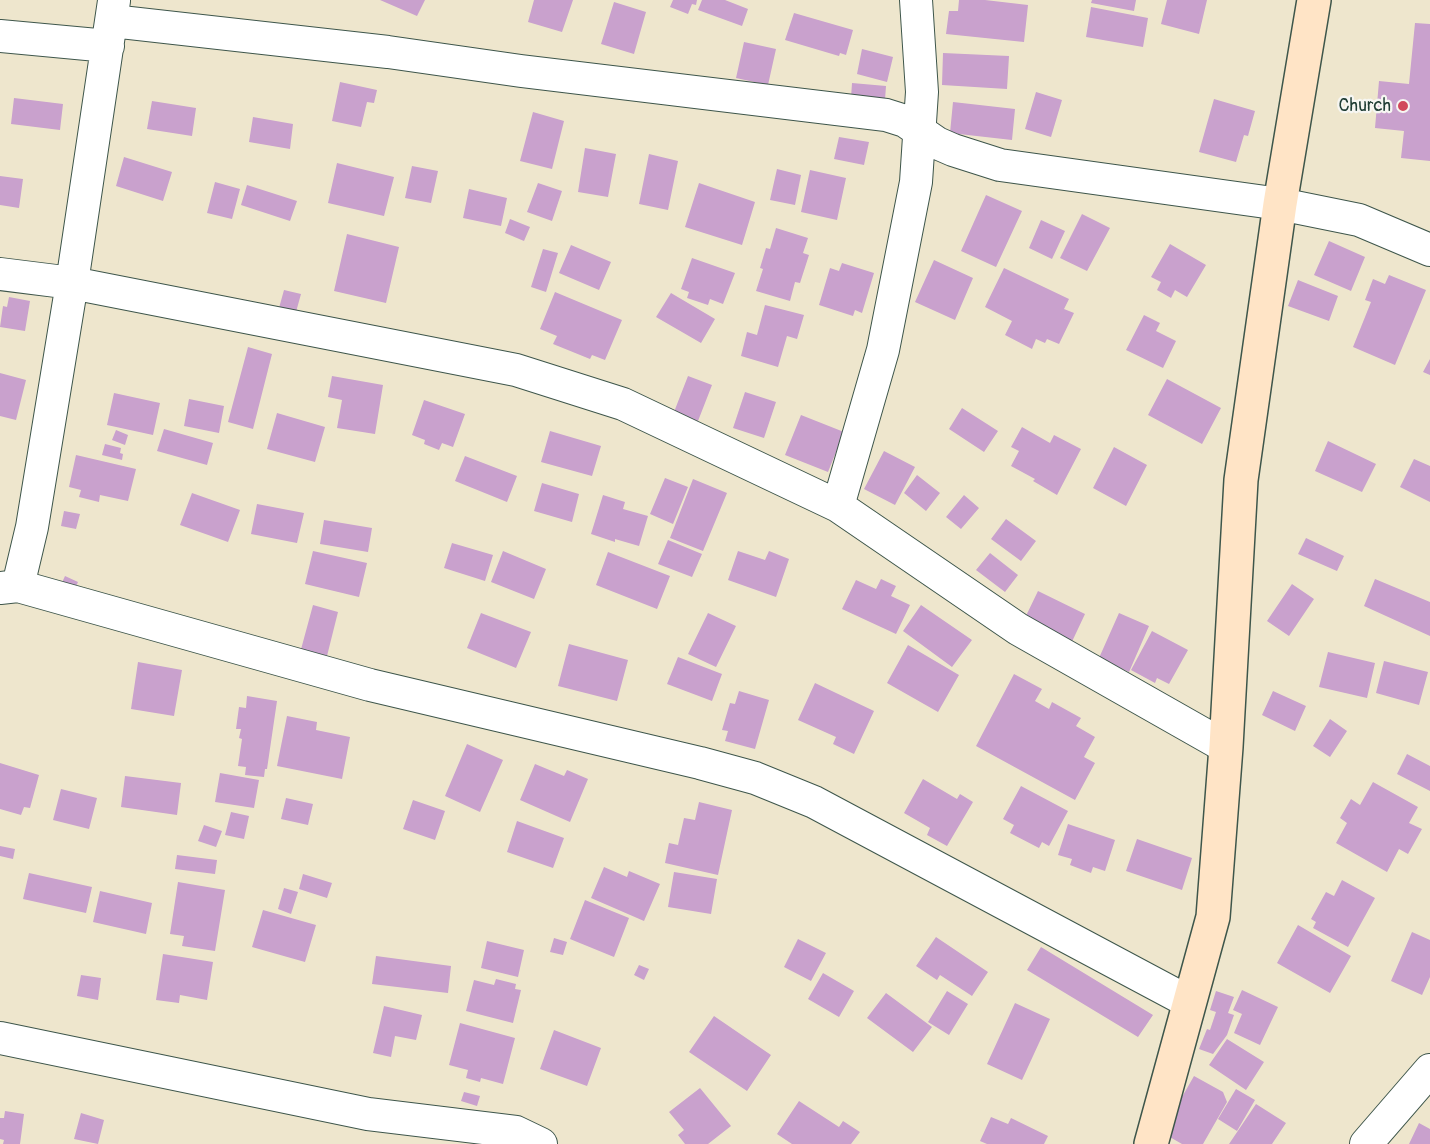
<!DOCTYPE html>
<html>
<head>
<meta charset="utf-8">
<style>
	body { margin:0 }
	canvas { display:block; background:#eee6cd }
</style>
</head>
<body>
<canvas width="1430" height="1144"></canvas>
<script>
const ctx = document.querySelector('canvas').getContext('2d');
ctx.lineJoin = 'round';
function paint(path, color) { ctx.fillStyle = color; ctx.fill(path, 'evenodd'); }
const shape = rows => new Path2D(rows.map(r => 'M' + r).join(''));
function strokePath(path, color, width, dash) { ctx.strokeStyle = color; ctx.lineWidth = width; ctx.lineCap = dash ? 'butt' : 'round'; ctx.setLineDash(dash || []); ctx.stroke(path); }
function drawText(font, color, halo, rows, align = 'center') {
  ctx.font = font + ' Pangolin,sans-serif'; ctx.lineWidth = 4.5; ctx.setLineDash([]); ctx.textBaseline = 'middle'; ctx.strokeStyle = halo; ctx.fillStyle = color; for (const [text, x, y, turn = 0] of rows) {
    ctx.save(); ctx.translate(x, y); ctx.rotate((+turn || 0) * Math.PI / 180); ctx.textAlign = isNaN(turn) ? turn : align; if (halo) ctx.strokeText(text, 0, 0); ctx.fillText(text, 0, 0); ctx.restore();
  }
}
paint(shape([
	[380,0,425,0,417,16],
	[534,0,573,0,562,32,528,22],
	[673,0,697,0,696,5,692,4,688,14,670,7],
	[702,0,725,0,748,9,742,26,698,10],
	[959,0,985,0,1028,5,1024,42,946,34,949,11,958,11],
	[1092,0,1136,0,1134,11,1091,3],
	[1167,0,1207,0,1199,34,1161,24],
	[614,2,646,12,634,54,601,44],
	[1091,7,1148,18,1143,47,1086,37],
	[794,13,853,30,846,55,840,53,839,56,785,40],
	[1415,23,1430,24,1430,161,1401,158,1404,131,1375,128,1379,81,1409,84],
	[744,42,776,49,768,85,736,78],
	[862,49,893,57,887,82,857,74],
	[943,53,1009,56,1007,89,942,85],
	[340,82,377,90,374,103,367,102,361,127,332,121],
	[852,83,886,86,885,100,851,98],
	[1036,92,1062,100,1051,137,1025,129],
	[14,98,63,104,60,130,11,124],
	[1214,99,1255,111,1248,136,1244,135,1236,162,1199,152],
	[152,101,196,108,192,136,147,129],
	[953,102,1015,109,1012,140,950,133],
	[533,112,564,121,552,169,520,161],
	[253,117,293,124,290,149,249,142],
	[839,137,869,142,864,165,834,159],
	[585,148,616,154,608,197,578,192],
	[649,154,678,161,668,210,639,204],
	[124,157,172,172,163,201,116,186],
	[337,163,394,177,384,216,328,203],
	[412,166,438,171,431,203,405,198],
	[777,169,801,175,795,205,770,200],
	[810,170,846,178,837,220,801,212],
	[0,176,23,179,19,208,0,205],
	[215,182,240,189,232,219,207,213],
	[538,183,562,191,552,221,527,212],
	[699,183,755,202,742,245,685,227],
	[247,185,297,201,290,221,241,205],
	[469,189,507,198,501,226,463,218],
	[986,195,1022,211,996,267,961,251],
	[1082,214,1110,228,1087,271,1060,258],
	[510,219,530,227,524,241,505,233],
	[1041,220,1065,231,1052,259,1029,248],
	[776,228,808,238,803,253,809,255,800,283,795,282,790,301,756,291,763,269,760,268,766,248,770,249],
	[347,234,399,247,386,303,334,291],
	[1329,241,1365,257,1351,291,1314,275],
	[1170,244,1206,265,1187,297,1175,290,1171,298,1157,290,1161,282,1151,277],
	[571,245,611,262,599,290,559,273],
	[543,249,558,253,546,292,531,287],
	[692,258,735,273,723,304,710,299,708,305,687,298,689,292,681,289],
	[934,260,973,278,955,320,915,302],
	[842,263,874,273,862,313,855,310,853,316,819,305,830,268,839,271],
	[1004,268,1069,299,1064,309,1074,313,1059,344,1047,339,1045,343,1036,339,1032,349,1005,335,1012,321,985,307],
	[1389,275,1426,290,1395,365,1353,347,1371,302,1365,300,1373,279,1385,284],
	[1298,280,1338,296,1329,321,1288,306],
	[284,290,301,294,296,312,279,308],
	[555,292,622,320,605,360,592,355,590,359,553,344,557,336,540,329],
	[671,293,715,319,701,343,656,317],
	[9,297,30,301,25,331,0,327,3,306,7,307],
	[765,305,804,315,797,339,787,336,778,367,741,356,747,332,757,335],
	[1144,315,1160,323,1156,331,1176,341,1163,368,1126,350],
	[248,347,272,354,253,429,228,422],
	[1430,359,1430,375,1423,372],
	[0,373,26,380,16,420,0,416],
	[332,376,383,385,375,434,337,428,342,400,328,397],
	[688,376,712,385,698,421,674,412],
	[1167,379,1221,408,1202,444,1148,415],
	[745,392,776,402,764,438,733,428],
	[114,393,160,403,153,435,107,425],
	[189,399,224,406,219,433,184,426],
	[424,400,465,414,453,447,442,443,439,450,424,444,425,440,412,435],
	[962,408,998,431,984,452,949,429],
	[277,413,325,427,315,462,267,449],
	[801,415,844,432,828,472,785,455],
	[1022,427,1050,443,1054,435,1081,449,1057,495,1033,481,1035,479,1011,466,1019,451,1011,447],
	[164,429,213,443,207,465,157,451],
	[116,430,128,435,125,445,112,440],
	[550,431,601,446,592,476,541,462],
	[1328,441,1376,464,1362,492,1315,471],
	[105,444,121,448,120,453,123,454,122,460,102,455],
	[1114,447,1147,465,1126,506,1093,488],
	[884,451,915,467,895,505,864,489],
	[76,455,136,469,128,501,100,495,99,502,79,497,81,490,69,487],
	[465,456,517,476,507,502,455,481],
	[1414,459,1430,466,1430,502,1400,487],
	[917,475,940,493,926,511,904,493],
	[665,478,688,487,673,524,650,514],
	[693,479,727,493,703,551,670,538],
	[542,483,579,494,572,522,534,511],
	[192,493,240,510,228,542,180,525],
	[603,495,625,502,623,509,648,516,639,546,615,539,615,542,591,534],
	[964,495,979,508,961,529,946,517],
	[257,504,304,513,297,543,251,534],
	[64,511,80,514,76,529,61,526],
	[1006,519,1036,541,1021,561,991,539],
	[324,520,372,528,368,552,320,544],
	[1306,538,1344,556,1337,571,1298,554],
	[668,540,702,554,692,577,658,564],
	[452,543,493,555,485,581,444,568],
	[313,551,367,563,359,597,305,584],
	[503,551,546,569,534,599,491,582],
	[738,551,765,560,769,551,789,559,776,597,728,580],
	[608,552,670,576,657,609,596,585],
	[990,553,1018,575,1005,592,976,570],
	[65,576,78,582,73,593,60,587],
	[881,579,896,586,891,596,910,605,896,634,842,609,856,580,876,589],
	[1375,579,1430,602,1430,636,1364,606],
	[1292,584,1314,599,1289,636,1267,621],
	[1038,591,1085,614,1069,648,1024,620],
	[313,605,338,612,326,660,300,653],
	[921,605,972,640,952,667,903,631],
	[481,613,531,632,516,668,467,648],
	[708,613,736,626,716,667,688,654],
	[1119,613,1149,626,1129,672,1099,658],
	[1152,631,1188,650,1169,684,1157,678,1155,683,1131,670],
	[569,644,628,660,617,701,558,686],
	[908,645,959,675,938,712,887,683],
	[1328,652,1375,663,1367,698,1319,687],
	[678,657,722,674,712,701,667,684],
	[1384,661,1428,672,1419,705,1376,693],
	[138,662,182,670,174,716,131,709],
	[1014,674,1042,689,1035,701,1049,709,1052,702,1081,718,1076,726,1095,737,1084,757,1095,763,1075,800,976,746],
	[815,683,874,711,854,754,833,744,836,737,798,720],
	[739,691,769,700,755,749,725,741,728,731,722,730,730,703,735,704],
	[1273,691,1306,706,1295,731,1262,715],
	[247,696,277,701,267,769,265,769,264,777,245,775,246,767,238,766,242,739,239,738,241,729,236,729,239,707,246,708],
	[287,716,317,722,316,730,350,737,342,779,277,766],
	[1330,719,1347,731,1330,757,1313,746],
	[467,744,503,760,480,812,445,796],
	[1407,754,1430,766,1430,791,1397,774],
	[0,763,39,775,30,808,24,807,21,815,0,809],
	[535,764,564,776,567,770,588,779,570,822,520,800],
	[220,773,259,780,254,808,215,802],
	[125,776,181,783,177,815,121,807],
	[923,779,957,799,960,794,973,802,947,846,927,835,930,828,904,813],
	[1373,782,1418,807,1409,823,1422,829,1408,854,1399,849,1387,872,1336,843,1347,823,1340,818,1351,799,1360,805],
	[1021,786,1068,811,1049,846,1042,842,1039,848,1010,833,1014,825,1003,819],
	[61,789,97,798,89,829,53,820],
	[286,798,313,804,308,825,281,819],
	[413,800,445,811,435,840,403,829],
	[699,802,732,810,718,875,665,863,669,843,678,845,684,818,695,820],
	[231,812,249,816,244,839,225,835],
	[517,821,564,838,553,868,507,852],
	[1068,824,1115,840,1105,871,1093,867,1091,873,1070,865,1072,859,1058,855],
	[204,825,222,831,216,847,198,841],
	[1137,839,1192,858,1182,890,1126,871],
	[0,846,15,849,13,859,0,856],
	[177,855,217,860,215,874,175,869],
	[604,867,627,877,629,871,660,884,644,921,591,898],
	[674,872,717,879,711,914,668,907],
	[29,873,92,887,86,913,23,899],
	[303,874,332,883,327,898,299,889],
	[1342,880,1375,898,1348,947,1313,928,1316,922,1311,919,1326,892,1334,896],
	[178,882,225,890,215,951,182,946,184,936,170,934],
	[284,888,298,892,291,914,278,909],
	[100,891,152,903,146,934,93,922],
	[585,900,629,918,614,957,570,939],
	[263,910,316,925,305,962,252,947],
	[1298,925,1351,956,1330,993,1277,963],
	[1412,932,1430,940,1430,977,1422,995,1391,981],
	[936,937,988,972,972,996,940,975,937,980,916,966],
	[554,938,567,942,563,955,550,952],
	[798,939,826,953,811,981,784,967],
	[487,941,524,950,518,977,481,968],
	[1041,947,1153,1015,1138,1037,1027,970],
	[163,954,213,962,207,1000,180,995,179,1003,156,1000],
	[376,956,451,966,448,993,372,984],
	[639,965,649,969,644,980,634,975],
	[823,973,854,991,839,1017,808,999],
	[81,975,101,978,98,1000,77,996],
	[496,979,516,984,515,989,521,990,513,1023,466,1011,474,980,494,985],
	[1242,990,1278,1007,1260,1045,1234,1033,1242,1014,1233,1010],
	[947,991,968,1004,949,1035,928,1022],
	[1216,991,1234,997,1228,1013,1234,1015,1227,1035,1213,1054,1199,1049,1207,1029,1210,1030,1216,1012,1210,1010],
	[886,993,932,1027,913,1052,867,1018],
	[1015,1003,1050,1019,1022,1080,987,1064],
	[384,1006,422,1015,416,1040,395,1036,391,1057,373,1053],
	[714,1016,771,1055,747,1091,689,1052],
	[460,1023,515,1038,503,1084,481,1078,480,1082,466,1078,468,1070,449,1065],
	[554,1030,601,1048,587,1086,540,1069],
	[1227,1039,1264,1062,1246,1090,1209,1065],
	[1194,1076,1223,1092,1227,1102,1203,1144,1182,1144,1168,1136,1170,1118],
	[700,1088,731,1126,708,1144,685,1144,678,1135,684,1130,669,1112],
	[1236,1089,1255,1100,1237,1131,1218,1119],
	[464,1092,480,1096,477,1106,461,1101],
	[799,1101,839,1127,843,1121,860,1132,851,1144,792,1144,777,1134],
	[1256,1104,1286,1123,1272,1144,1229,1144],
	[5,1111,24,1114,20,1144,3,1144,4,1140,0,1139,0,1118,4,1118],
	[81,1113,104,1120,98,1144,74,1139],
	[991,1117,1008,1124,1011,1118,1048,1136,1044,1144,987,1144,980,1141],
	[1419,1123,1430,1129,1430,1144,1409,1144]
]), '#c9a1cd');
const street = shape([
	[112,21,388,52,521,71,886,115,905,121,937,143,953,150,1000,165,1280,204,1359,220,1430,250],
	[0,36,108,46],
	[0,274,72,283,516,370,623,404,838,506,1018,629,1226,747],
	[838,506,883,350,916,182,922,92,916,0],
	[18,586,32,527,72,283,114,1],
	[0,588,18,586,370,685,700,763,755,778,814,802,1189,1002],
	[0,1038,368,1114,516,1132,541,1144],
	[1366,1144,1430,1070]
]);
const secondary = shape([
	[1151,1144,1213,917,1226,747,1241,480,1280,204,1314,0]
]);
strokePath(street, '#3e564b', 34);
strokePath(secondary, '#3e564b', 36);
strokePath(street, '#fff', 32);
strokePath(secondary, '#ffe4c6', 33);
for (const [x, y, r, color] of [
	[1403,106,6,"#d1495b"]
]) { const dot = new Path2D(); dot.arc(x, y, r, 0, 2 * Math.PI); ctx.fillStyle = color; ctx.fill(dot); strokePath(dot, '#f6f6f2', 2); }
drawText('18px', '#1f3d34', '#f6f6f2', [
	["Church",1391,106]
], 'right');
</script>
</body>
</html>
